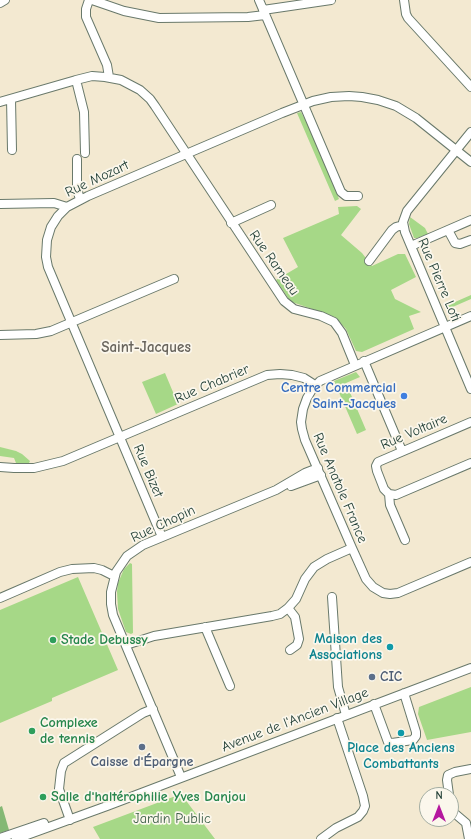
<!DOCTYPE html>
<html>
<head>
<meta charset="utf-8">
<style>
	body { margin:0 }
	#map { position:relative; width:471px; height:839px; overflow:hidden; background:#f3e9d1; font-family:"Comic Neue",sans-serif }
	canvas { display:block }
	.north { position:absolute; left:419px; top:787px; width:40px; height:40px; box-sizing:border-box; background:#fbf7ec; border:1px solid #a3ada2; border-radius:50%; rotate:0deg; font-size:11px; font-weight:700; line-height:16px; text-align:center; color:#1f3d34 }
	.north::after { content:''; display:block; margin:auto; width:14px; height:18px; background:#b5179e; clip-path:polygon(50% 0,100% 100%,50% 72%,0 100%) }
</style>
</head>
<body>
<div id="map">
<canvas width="471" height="839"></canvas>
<div class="north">N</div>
</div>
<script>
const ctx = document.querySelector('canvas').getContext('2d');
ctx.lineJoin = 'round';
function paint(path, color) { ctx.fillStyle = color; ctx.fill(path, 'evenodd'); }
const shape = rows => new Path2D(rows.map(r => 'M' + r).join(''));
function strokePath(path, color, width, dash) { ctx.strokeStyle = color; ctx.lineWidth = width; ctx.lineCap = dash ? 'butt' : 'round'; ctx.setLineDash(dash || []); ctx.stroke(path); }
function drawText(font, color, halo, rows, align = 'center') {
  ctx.font = font + ' "Comic Neue",sans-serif'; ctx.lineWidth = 3.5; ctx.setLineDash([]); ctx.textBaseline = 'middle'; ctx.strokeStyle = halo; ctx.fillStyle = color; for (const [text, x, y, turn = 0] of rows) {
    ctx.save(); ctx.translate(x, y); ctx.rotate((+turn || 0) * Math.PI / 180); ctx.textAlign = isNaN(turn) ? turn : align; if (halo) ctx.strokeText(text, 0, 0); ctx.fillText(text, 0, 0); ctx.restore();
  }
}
paint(shape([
	[301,112,315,139,339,199,335,201,297,113],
	[357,206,361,209,341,235,362,253,372,266,398,254,405,254,416,277,391,290,395,299,421,312,409,316,414,329,362,352,356,351,346,329,335,317,292,302,288,298,276,280,298,267,283,238,339,214,338,207],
	[410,217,425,228,428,234,417,238,414,238,409,224],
	[471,295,471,299,448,309,446,306],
	[356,372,360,377,346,383,366,430,357,434,334,381],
	[165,373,178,404,156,414,142,382],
	[0,447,16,451,22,454,30,461,29,463,16,463,14,458,0,456],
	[130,563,132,564,133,633,131,634,126,632,118,609,117,592,118,583,124,569],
	[78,577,118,670,52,698,52,701,0,723,0,610],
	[471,687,471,732,427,740,418,714,419,707],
	[181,794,215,839,100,839,93,827]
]), '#a6d887');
paint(shape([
	[2,806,9,830,0,833,0,807]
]), '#84b874');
const minor = shape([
	[89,0,86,9,86,17,107,65,109,77],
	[92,0,124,11,159,18,248,17,265,15],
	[259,0,341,192,346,196,358,196],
	[404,0,406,14,408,18,471,87],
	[0,3,5,0],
	[263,10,331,0],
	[76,80,84,112,85,153],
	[11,99,12,150],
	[0,102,76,80,92,76,105,77,121,80,140,90,150,99,155,106,284,301,294,309,321,316,334,322,342,333,355,365],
	[471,132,407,211,403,222,405,232,471,389],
	[77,159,77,188,80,200],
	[0,204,54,203,67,207],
	[231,223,271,205],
	[448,230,455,243,460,244,471,240],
	[411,246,471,220],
	[369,261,392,230,396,227,403,225],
	[471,316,320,381,313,388,307,398,303,409,301,422,302,429,305,440,352,548,366,579,373,587,383,593,390,594,398,593,471,562],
	[0,335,36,334,51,331,174,279],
	[364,361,402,451],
	[0,467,14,468,34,468,63,461,267,375,280,374,292,375,304,378,315,385],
	[291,486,321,475],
	[389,494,384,489,377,471,376,466,378,462,471,422],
	[389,494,396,495,471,463],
	[389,494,390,505,405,540],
	[162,537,48,267,46,257,47,240,51,227,58,216,67,207,88,196,282,113,313,101,331,97,349,96,362,97,378,100,396,106,416,118,471,162],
	[332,597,338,687,346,715],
	[0,598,60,572,72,569,94,568,102,570,114,576],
	[288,608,295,617,299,639,297,645,290,650],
	[205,627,230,686],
	[126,645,154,636,272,616,280,614,288,608,296,599,305,579,314,567,327,559,352,548],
	[374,704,388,742,392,743,413,740,416,736,416,732,404,693],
	[181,777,113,615,111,604,111,592,116,572,127,556,143,545,276,490,305,473,318,468],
	[449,795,447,780,448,775,455,772,471,769],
	[451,805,453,812,466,823,469,839],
	[70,820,59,789,61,771,64,763,143,713,153,709],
	[0,838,44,823],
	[16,839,107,806,471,668],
	[321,839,336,828,358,817,363,811,365,806,363,796,337,718]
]);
strokePath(minor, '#69796b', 10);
strokePath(minor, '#fff', 8);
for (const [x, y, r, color] of [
	[404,396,4,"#3f7fe0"],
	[53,640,4,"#2e9e5b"],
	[390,647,4,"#0f9aa8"],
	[372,677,4,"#5c6f8a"],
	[32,731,4,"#2e9e5b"],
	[401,733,4,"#0f9aa8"],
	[142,747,4,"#5c6f8a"],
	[43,797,4,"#2e9e5b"]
]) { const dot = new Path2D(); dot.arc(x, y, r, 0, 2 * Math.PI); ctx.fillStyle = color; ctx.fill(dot); strokePath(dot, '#fbf7ec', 1.5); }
drawText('14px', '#1f3d34', '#fbf7ec', [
	["Rue Mozart",97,179,-25],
	["Rue Rameau",274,263,55],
	["Rue Pierre Loti",439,280,67],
	["Rue Chabrier",212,384,-23],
	["Rue Voltaire",414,432,-23],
	["Rue Bizet",148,471,67],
	["Rue Anatole France",340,488,67],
	["Rue Chopin",163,524,-25],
	["Avenue de l'Ancien Village",295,720,-21]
]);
drawText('bold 14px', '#366cbe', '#fbf7ec', [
	["Centre Commercial",396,388],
	["Saint-Jacques",396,404]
], 'right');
drawText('bold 14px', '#0d838f', '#fbf7ec', [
	["Maison des",382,639],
	["Associations",382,655],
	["Place des Anciens",401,748,"center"],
	["Combattants",401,764,"center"]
], 'right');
drawText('bold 14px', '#27864d', '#fbf7ec', [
	["Stade Debussy",61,640],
	["Complexe",40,723],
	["de tennis",40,739],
	["Salle d'haltérophilie Yves Danjou",51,797]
], 'left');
drawText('bold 14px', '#4e5e75', '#fbf7ec', [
	["CIC",380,677],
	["Caisse d'Épargne",142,762,"center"]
], 'left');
drawText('14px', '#3a5c45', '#fbf7ec', [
	["Jardin Public",172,819]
]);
drawText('bold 15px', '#68645c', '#fbf7ec', [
	["Saint-Jacques",146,348]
]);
</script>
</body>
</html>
